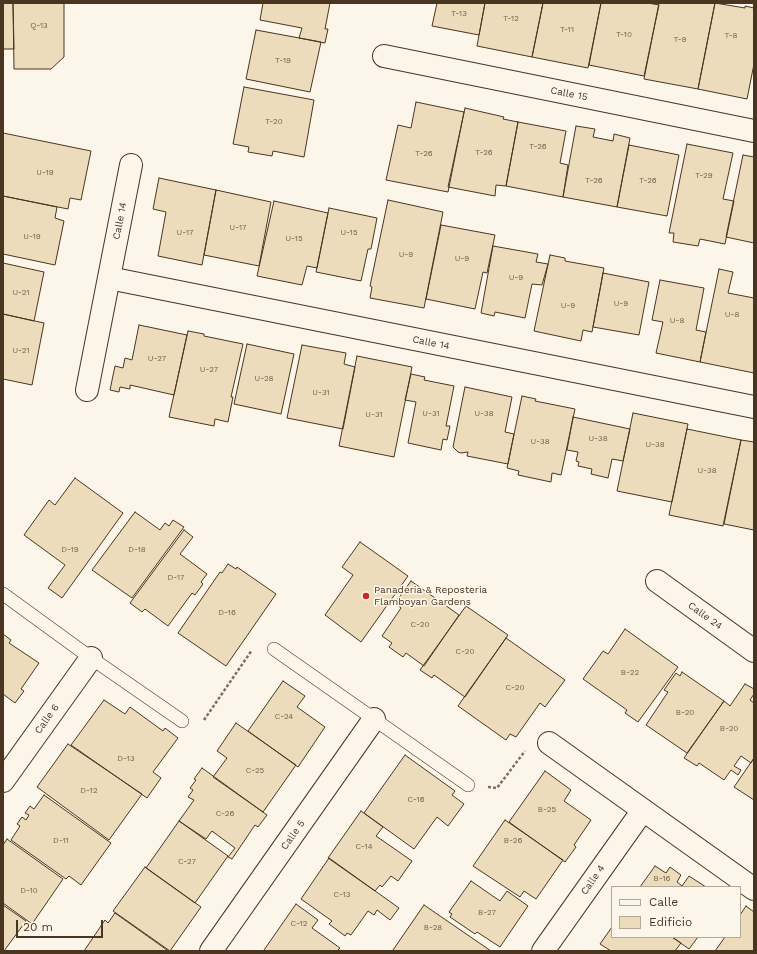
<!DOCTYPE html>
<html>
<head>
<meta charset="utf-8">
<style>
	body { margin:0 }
	#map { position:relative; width:757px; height:954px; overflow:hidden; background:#fbf6e9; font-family:"Work Sans",sans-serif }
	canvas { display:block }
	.frame { position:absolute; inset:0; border:4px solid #4a3520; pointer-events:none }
	.legend { position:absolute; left:611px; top:886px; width:130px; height:52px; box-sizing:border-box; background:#fbf6e9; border:1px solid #b4a999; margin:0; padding:5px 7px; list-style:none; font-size:12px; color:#4a3520 }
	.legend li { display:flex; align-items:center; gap:8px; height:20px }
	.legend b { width:20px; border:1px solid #b4a999 }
	.scale { position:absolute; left:16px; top:920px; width:87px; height:18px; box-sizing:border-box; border:2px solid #4a3520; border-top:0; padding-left:5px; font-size:12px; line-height:14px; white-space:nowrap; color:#4a3520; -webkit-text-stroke:3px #fbf6e9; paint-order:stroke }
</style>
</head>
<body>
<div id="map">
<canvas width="757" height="954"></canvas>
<div class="frame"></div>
<ul class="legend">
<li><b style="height:5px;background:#fbf6e9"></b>Calle</li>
<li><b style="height:11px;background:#ecdcbc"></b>Edificio</li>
</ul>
<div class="scale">20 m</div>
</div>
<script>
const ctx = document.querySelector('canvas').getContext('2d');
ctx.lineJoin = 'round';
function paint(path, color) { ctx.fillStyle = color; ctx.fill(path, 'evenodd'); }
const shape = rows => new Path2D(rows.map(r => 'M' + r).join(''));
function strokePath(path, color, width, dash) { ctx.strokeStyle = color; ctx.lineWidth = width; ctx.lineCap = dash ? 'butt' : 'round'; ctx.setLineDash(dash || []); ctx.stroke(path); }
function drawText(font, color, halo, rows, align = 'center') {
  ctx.font = font + ' "Work Sans",sans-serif'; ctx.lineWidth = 3; ctx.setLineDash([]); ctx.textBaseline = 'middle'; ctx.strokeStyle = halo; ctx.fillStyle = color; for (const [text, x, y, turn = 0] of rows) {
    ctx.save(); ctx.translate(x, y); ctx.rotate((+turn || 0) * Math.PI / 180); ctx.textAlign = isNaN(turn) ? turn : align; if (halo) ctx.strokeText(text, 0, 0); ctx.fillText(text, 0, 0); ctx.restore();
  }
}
const building = shape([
	[3,3,13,3,14,49,3,49,3,3],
	[13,3,64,3,64,57,51,69,14,69,13,3],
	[263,3,330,3,325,29,328,29,325,43,299,38,302,28,260,20,263,3],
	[437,3,485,3,479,35,432,26,437,3],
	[485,3,543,3,532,57,477,46,485,3],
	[543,3,601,3,588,68,532,57,543,3],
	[601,3,648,3,659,5,644,76,589,65,601,3],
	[659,3,715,3,698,89,644,79,659,3],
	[715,3,745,8,745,6,754,8,754,64,747,99,698,89,715,3],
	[256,30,321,42,310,92,246,79,256,30],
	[244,87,314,100,304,157,273,151,272,156,248,152,249,147,233,144,244,87],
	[416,102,464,112,448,192,386,180,398,125,411,128,416,102],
	[465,108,504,117,503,119,518,122,506,186,496,185,495,196,448,187,465,108],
	[518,122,566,131,560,163,568,165,563,197,506,186,518,122],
	[576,126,595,129,593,137,613,141,614,134,630,138,617,207,563,197,576,126],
	[3,133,91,151,81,200,70,198,68,209,3,196,3,133],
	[687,144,733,153,723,199,734,201,725,244,700,239,698,246,673,242,674,233,669,233,687,144],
	[629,145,679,155,667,216,617,207,629,145],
	[743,155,754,157,754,243,726,237,743,155],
	[159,178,216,190,202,265,158,256,166,212,153,209,159,178],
	[216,190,271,202,259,266,204,255,216,190],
	[3,196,57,207,55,218,64,221,55,265,3,254,3,196],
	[388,200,443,212,424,308,370,298,372,287,370,286,388,200],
	[274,201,328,213,317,268,307,266,302,285,257,276,274,201],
	[329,208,377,218,371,249,368,249,361,281,316,272,329,208],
	[441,225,495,235,487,273,483,272,475,309,426,299,441,225],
	[493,246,538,254,536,262,548,264,542,285,532,284,525,318,495,312,494,316,481,313,493,246],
	[550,255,565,258,565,261,604,268,592,332,583,330,581,341,534,331,550,255],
	[3,263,44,272,34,321,3,314,3,263],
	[719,269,733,272,728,293,754,298,754,373,700,362,719,269],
	[603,273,649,282,639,335,593,327,603,273],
	[660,280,704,288,696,330,706,332,700,362,656,353,663,322,652,320,660,280],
	[3,314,44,323,32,385,3,379,3,314],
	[139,325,187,335,174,395,130,385,130,389,120,387,119,392,110,390,115,366,123,368,125,358,132,360,139,325],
	[188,331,204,334,204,336,243,344,231,397,233,397,228,422,215,419,214,426,169,417,188,331],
	[247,344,294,354,281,414,234,404,247,344],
	[302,345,346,353,344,364,355,367,343,429,287,418,302,345],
	[357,356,412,367,394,457,339,446,357,356],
	[411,374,425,377,424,380,454,386,446,426,450,426,447,440,443,439,441,450,408,443,416,402,405,400,411,374],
	[465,387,512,397,505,432,514,434,508,464,467,456,468,452,461,453,458,452,453,447,465,387],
	[522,396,536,399,535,401,575,409,561,475,552,473,551,482,518,475,519,471,507,468,522,396],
	[633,413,688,424,672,502,617,491,633,413],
	[573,417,630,429,623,461,612,459,608,478,591,474,592,469,578,466,579,462,576,461,578,452,567,450,573,417],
	[687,429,741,440,723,526,669,515,687,429],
	[741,440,754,442,754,530,724,524,741,440],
	[75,478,123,513,62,598,48,588,65,565,24,535,49,500,55,505,75,478],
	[135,512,160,530,165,523,169,526,173,520,184,527,132,598,92,570,135,512],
	[184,530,193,537,180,554,207,574,201,582,203,584,195,595,192,593,168,626,145,609,142,612,130,603,184,530],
	[360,542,408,576,361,642,325,615,353,575,342,567,360,542],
	[228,564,236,569,237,567,276,594,226,666,178,633,220,572,222,573,228,564],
	[411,581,459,615,424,666,406,653,403,657,389,647,392,643,382,636,401,608,395,603,411,581],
	[466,606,508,635,465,697,434,675,432,678,420,670,466,606],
	[625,629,678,667,638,722,625,713,627,710,583,679,603,651,608,654,625,629],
	[3,634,11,640,9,643,39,663,21,689,24,691,15,703,3,694,3,634],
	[506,638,565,680,545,707,540,703,516,737,510,734,506,740,458,706,506,638],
	[682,672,724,701,687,753,646,725,668,692,664,690,676,673,680,676,682,672],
	[283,681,305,696,297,707,325,727,298,767,248,731,283,681],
	[745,684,754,689,754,694,750,700,754,703,754,758,751,763,741,756,734,766,741,770,738,775,731,770,724,780,699,763,697,766,684,758,724,701,730,706,745,684],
	[104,700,125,714,130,707,163,731,165,728,178,738,153,772,161,778,147,798,71,745,104,700],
	[236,723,296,765,263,812,213,777,227,758,217,751,236,723],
	[68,744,142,794,109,840,37,787,68,744],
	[405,755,455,791,452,795,464,804,448,826,437,817,414,849,364,813,405,755],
	[754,758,754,800,734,787,754,758],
	[202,768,267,815,258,827,255,825,232,859,228,857,235,848,212,831,206,839,179,821,194,800,188,797,193,790,190,788,196,780,194,779,202,768],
	[545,771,571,790,564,801,591,820,574,845,576,847,565,862,509,822,545,771],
	[44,795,111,843,81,885,69,876,66,879,11,840,20,826,17,824,22,817,26,820,29,815,25,813,30,806,34,809,44,795],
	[361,811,383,827,376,836,412,861,398,881,391,876,382,887,380,885,375,891,328,858,361,811],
	[505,820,563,860,536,899,524,891,520,897,473,866,505,820],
	[179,821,228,856,195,903,146,868,179,821],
	[7,839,63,879,32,924,3,903,3,845,7,839],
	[329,858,399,908,390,920,377,910,374,915,368,911,351,935,347,933,345,936,329,924,332,921,301,899,329,858],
	[655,866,666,873,670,867,681,875,677,882,682,886,689,876,706,887,640,887,655,866],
	[145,867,201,907,170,951,113,911,145,867],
	[471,881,500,901,507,891,528,906,500,947,477,932,475,934,450,917,452,914,449,912,471,881],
	[296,904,318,920,312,928,340,948,337,951,266,951,264,950,296,904],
	[3,905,26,921,4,951,3,951,3,905],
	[424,905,491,951,394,951,393,950,424,905],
	[746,906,754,912,754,951,715,951,725,937,740,937,740,915,746,906],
	[115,913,167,950,167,951,84,951,105,920,108,923,115,913],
	[612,927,612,937,672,937,681,943,675,951,611,951,600,944,612,927],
	[672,937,698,937,689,949,672,937]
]);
paint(building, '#ecdcbc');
strokePath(building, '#4a3520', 1);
const lane = shape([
	[3,594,91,658,182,721],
	[274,649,468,785]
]);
const street = shape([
	[384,56,754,131],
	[109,278,754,407],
	[87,390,131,165],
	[657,581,754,651],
	[549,743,754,889],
	[3,781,91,658],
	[211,951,374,719],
	[543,951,643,810]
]);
strokePath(lane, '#4a3520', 14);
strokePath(street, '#4a3520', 24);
strokePath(shape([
	[204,720,252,650],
	[488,787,497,788,525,751]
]), '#7f6f5c', 2.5, [3, 2]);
strokePath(lane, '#fbf6e9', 13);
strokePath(street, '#fbf6e9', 22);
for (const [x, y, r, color] of [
	[366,596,4,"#c62828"]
]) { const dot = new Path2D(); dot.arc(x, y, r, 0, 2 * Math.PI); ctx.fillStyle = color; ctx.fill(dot); strokePath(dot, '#fbf6e9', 1.5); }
drawText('8px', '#725f47', null, [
	["T-13",459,14],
	["T-12",511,19],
	["Q-13",39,26],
	["T-11",567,30],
	["T-10",624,35],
	["T-8",731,36],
	["T-9",680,40],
	["T-19",283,61],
	["T-20",274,122],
	["T-26",538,147],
	["T-26",484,153],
	["T-26",424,154],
	["U-19",45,173],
	["T-29",704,176],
	["T-26",594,181],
	["T-26",648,181],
	["U-17",238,228],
	["U-17",185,233],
	["U-15",349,233],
	["U-19",32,237],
	["U-15",294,239],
	["U-9",406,255],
	["U-9",462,259],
	["U-9",516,278],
	["U-21",21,293],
	["U-9",621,304],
	["U-9",568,306],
	["U-8",732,315],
	["U-8",677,321],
	["U-21",21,351],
	["U-27",157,359],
	["U-27",209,370],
	["U-28",264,379],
	["U-31",321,393],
	["U-31",431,414],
	["U-38",484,414],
	["U-31",374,415],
	["U-38",598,439],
	["U-38",540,442],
	["U-38",655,445],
	["U-38",707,471],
	["D-19",70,550],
	["D-18",137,550],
	["D-17",176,578],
	["D-16",227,613],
	["C-20",420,625],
	["C-20",465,652],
	["B-22",630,673],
	["C-20",515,688],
	["B-20",685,713],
	["C-24",284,717],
	["B-20",729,729],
	["D-13",126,759],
	["C-25",255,771],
	["D-12",89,791],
	["C-16",416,800],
	["B-25",547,810],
	["C-26",225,814],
	["D-11",61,841],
	["B-26",513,841],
	["C-14",364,847],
	["C-27",187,862],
	["B-16",662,879],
	["D-10",29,891],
	["C-13",342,895],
	["B-27",487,913],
	["C-12",299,924],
	["B-28",433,928]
]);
drawText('10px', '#4a3520', '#fbf6e9', [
	["Calle 15",569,94,11],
	["Calle 14",120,221,-79],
	["Calle 14",431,343,11],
	["Calle 24",705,616,36],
	["Calle 6",47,719,-54],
	["Calle 5",293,835,-55],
	["Calle 4",593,880,-55]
]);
drawText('10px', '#4a3520', '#fbf6e9', [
	["Panaderia & Reposteria",374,590],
	["Flamboyan Gardens",374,602]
], 'left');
</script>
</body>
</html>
